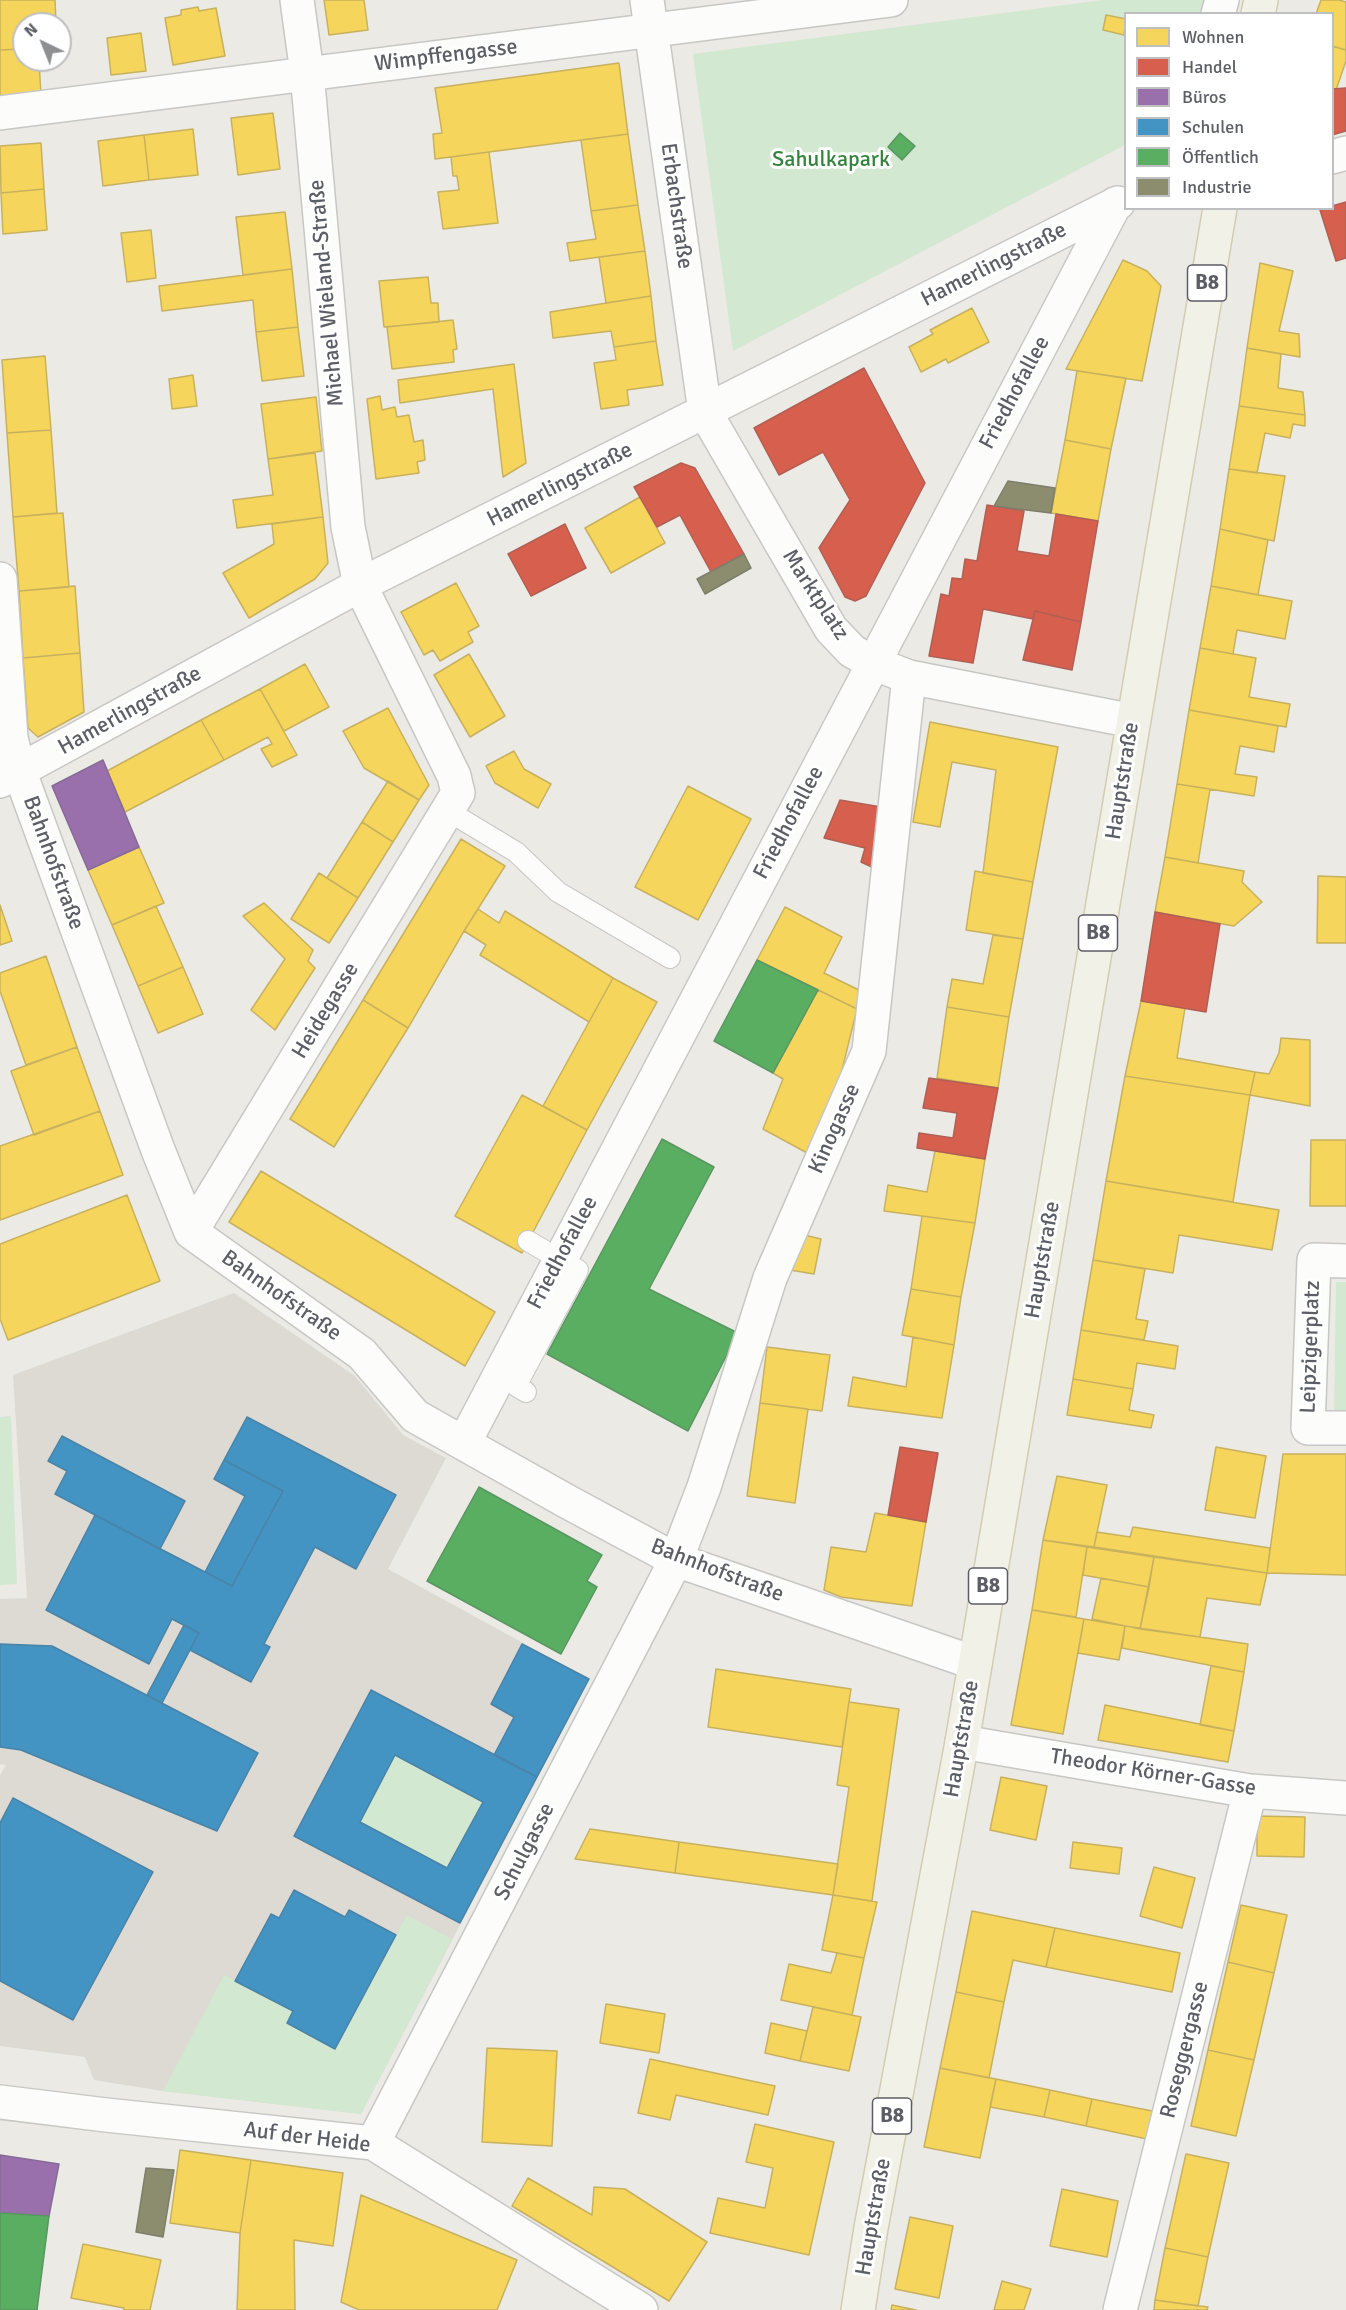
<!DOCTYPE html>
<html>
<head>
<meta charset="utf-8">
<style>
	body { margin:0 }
	#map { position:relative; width:1346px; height:2310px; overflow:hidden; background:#ebeae5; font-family:Signika,sans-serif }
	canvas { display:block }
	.legend { position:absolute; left:1124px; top:12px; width:210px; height:198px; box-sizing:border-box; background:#fff; border:2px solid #bdbfc1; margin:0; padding:8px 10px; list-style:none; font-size:18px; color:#5b5e64 }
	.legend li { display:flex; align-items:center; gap:12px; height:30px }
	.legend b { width:30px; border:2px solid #bdbfc1 }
	.north { position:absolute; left:12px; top:12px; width:60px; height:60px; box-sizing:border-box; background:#fff; border:2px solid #bdbfc1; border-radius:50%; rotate:317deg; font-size:16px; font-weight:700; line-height:24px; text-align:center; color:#5b5e64 }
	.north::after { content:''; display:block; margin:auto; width:21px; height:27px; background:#8d8f91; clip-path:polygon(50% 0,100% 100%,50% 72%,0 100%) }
</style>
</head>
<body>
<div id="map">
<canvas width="1346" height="2310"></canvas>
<ul class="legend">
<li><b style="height:16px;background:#f6d55c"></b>Wohnen</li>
<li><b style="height:16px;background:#d6604d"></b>Handel</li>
<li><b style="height:16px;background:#9970ab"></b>Büros</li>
<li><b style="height:16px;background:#4393c3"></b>Schulen</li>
<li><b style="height:16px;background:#5aae61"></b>Öffentlich</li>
<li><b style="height:16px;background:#8c8c6e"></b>Industrie</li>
</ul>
<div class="north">N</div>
</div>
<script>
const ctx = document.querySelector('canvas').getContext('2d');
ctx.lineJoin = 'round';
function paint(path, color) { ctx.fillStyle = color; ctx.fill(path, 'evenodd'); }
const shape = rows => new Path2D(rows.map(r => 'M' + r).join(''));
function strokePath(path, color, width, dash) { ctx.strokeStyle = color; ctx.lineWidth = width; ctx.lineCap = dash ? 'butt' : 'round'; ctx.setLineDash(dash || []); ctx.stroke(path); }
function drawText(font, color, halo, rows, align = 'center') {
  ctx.font = font + ' Signika,sans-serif'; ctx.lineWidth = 6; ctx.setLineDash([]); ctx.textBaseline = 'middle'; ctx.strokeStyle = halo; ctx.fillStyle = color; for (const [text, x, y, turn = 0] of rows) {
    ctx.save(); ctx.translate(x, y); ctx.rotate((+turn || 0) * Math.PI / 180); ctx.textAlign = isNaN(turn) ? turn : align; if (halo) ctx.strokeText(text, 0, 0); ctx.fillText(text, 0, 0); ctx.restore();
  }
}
paint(shape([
	[234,1293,355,1376,403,1435,446,1458,388,1569,589,1679,361,2114,163,2091,94,2080,85,2057,0,2046,0,1775,6,1765,0,1764,0,1599,27,1598,13,1375]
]), '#dcdad3');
paint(shape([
	[1103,0,1208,0,1205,13,1126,14,1125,145,733,351,693,54],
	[1336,1282,1346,1282,1346,1416,1334,1415],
	[11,1416,17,1584,0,1585,0,1417],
	[395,1755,483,1802,447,1868,360,1822],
	[407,1915,452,1939,361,2114,163,2091,224,1975,293,2011,287,2023,335,2048]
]), '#d2e8d1');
const homes = shape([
	[0,0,55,0,56,24,24,24,24,49,0,50,0,0],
	[324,0,364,0,368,30,329,35,324,0],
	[1321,0,1339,0,1346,2,1346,50,1332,46,1332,14,1316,14,1321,0],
	[198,7,199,11,216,8,225,56,173,65,165,18,181,15,181,10,198,7],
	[1106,15,1126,19,1124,35,1103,30,1106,15],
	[141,33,146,71,111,75,107,38,141,33],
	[1332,46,1346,50,1346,61,1336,90,1332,89,1332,46],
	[24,49,24,60,39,60,41,96,4,98,0,95,0,50,24,49],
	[619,63,628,134,435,159,433,134,442,133,435,88,619,63],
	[273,113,280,169,238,175,231,118,273,113],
	[193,129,198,175,149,180,144,135,193,129],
	[628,134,638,205,591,211,581,140,628,134],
	[144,135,149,180,103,186,98,141,144,135],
	[41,143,44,189,1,193,0,146,41,143],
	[489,152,498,223,443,229,438,192,459,190,457,176,453,176,451,157,489,152],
	[44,189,47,230,3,234,1,193,44,189],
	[638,205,645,251,570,261,567,243,596,239,591,211,638,205],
	[285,212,292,269,243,275,236,217,285,212],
	[151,230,156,278,127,282,121,233,151,230],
	[645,251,651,296,606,303,599,257,645,251],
	[1123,260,1147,271,1161,286,1142,381,1066,369,1123,260],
	[1260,263,1293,271,1279,331,1299,334,1300,357,1247,348,1260,263],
	[292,269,298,327,256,332,253,300,162,311,159,286,292,269],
	[428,277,431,303,438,303,439,322,384,327,379,281,428,277],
	[651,296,656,341,614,347,611,331,553,338,550,312,651,296],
	[972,308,989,342,948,363,946,359,921,372,909,347,933,334,930,330,972,308],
	[453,320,457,349,453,350,454,362,392,369,387,327,453,320],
	[298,327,304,376,262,381,256,332,298,327],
	[656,341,663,385,627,390,629,405,601,409,594,363,616,360,614,347,656,341],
	[1247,348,1281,354,1278,388,1303,392,1305,415,1239,406,1247,348],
	[45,356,51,430,7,433,2,360,45,356],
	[514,364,526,463,503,477,493,389,400,403,398,380,514,364],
	[1077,371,1126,378,1111,449,1065,440,1077,371],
	[193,375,197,406,172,409,169,379,193,375],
	[380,396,382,410,395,407,397,417,409,415,414,442,423,440,425,460,417,462,419,473,376,479,367,399,380,396],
	[316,397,322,451,268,459,261,404,316,397],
	[1239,406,1305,415,1305,426,1293,424,1290,438,1265,433,1257,473,1229,469,1239,406],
	[51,430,57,513,13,517,7,433,51,430],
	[1065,440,1111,449,1098,521,1051,513,1065,440],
	[315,453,323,517,237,528,233,500,273,495,268,459,315,453],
	[1229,469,1285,476,1274,541,1220,529,1229,469],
	[640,497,665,543,611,573,585,528,640,497],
	[63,513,69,587,19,591,13,517,63,513],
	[323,517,328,563,315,579,249,618,223,573,274,544,272,524,323,517],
	[1220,529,1268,540,1258,595,1211,586,1220,529],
	[456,583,479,626,468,632,473,642,440,661,433,650,424,655,401,612,456,583],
	[75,586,80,653,23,658,19,591,75,586],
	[1211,586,1292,601,1285,639,1237,630,1233,654,1200,648,1211,586],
	[1200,648,1256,658,1249,697,1290,704,1286,727,1189,710,1200,648],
	[80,653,84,712,38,737,28,728,23,658,80,653],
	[469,654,505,716,470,737,434,675,469,654],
	[305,664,329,707,284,731,260,689,305,664],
	[260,689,297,755,272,767,261,749,272,744,268,737,224,760,201,720,260,689],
	[388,708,429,785,419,800,364,768,343,731,388,708],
	[1189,710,1278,726,1274,752,1240,746,1235,774,1257,777,1254,796,1177,784,1189,710],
	[201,720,224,760,125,812,107,771,201,720],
	[930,722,1058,747,1033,882,983,873,996,770,952,762,940,827,913,822,930,722],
	[514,751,524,769,551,784,538,808,495,783,486,766,514,751],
	[388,781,419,800,393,842,362,822,388,781],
	[1177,784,1210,789,1198,863,1165,857,1177,784],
	[688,786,751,819,698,920,635,887,688,786],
	[362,822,393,842,358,898,327,878,362,822],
	[461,839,505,866,464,931,408,1028,363,1000,461,839],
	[139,847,164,903,112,925,88,870,139,847],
	[1165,857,1244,871,1242,882,1262,902,1234,926,1155,912,1165,857],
	[975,871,1033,882,1023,939,966,930,975,871],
	[319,873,358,898,329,943,291,919,319,873],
	[1318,876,1346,877,1346,943,1317,943,1318,876],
	[264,903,313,950,308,961,315,968,275,1030,251,1010,285,959,243,916,264,903],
	[0,905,12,941,0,945,0,905],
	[156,906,183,967,138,986,112,925,156,906],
	[785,907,842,937,824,973,859,990,857,1009,757,960,785,907],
	[478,909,499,923,505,911,613,978,589,1022,480,955,486,945,464,931,478,909],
	[993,935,1023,939,1009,1017,947,1007,952,979,983,984,993,935],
	[46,956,77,1047,26,1065,0,991,0,973,46,956],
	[183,967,203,1014,158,1033,138,986,183,967],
	[613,978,657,1002,587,1130,543,1106,613,978],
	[818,990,857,1009,838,1086,809,1154,763,1129,783,1079,773,1073,818,990],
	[363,1000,408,1028,334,1147,290,1119,363,1000],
	[1141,1001,1185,1008,1177,1058,1255,1072,1250,1095,1125,1076,1141,1001],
	[947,1007,1009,1017,998,1088,937,1078,947,1007],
	[1281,1038,1310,1040,1310,1106,1250,1095,1255,1072,1269,1074,1279,1053,1281,1038],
	[77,1047,100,1111,34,1135,11,1071,77,1047],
	[1125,1076,1250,1095,1233,1202,1106,1181,1125,1076],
	[522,1095,587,1130,522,1253,455,1216,522,1095],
	[100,1111,123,1175,0,1220,0,1146,100,1111],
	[1311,1140,1346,1140,1346,1206,1310,1206,1311,1140],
	[935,1151,985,1159,975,1223,884,1211,888,1185,927,1192,935,1151],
	[261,1171,495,1312,465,1366,229,1222,261,1171],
	[1106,1181,1279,1210,1272,1250,1179,1235,1173,1273,1093,1260,1106,1181],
	[127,1195,160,1281,8,1340,0,1319,0,1244,127,1195],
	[922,1216,975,1223,961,1297,911,1289,922,1216],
	[800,1234,821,1239,814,1274,784,1269,800,1234],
	[1093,1260,1145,1269,1136,1319,1148,1321,1144,1340,1081,1330,1093,1260],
	[911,1289,961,1297,954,1345,902,1335,911,1289],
	[1081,1330,1178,1346,1175,1369,1137,1363,1133,1389,1073,1379,1081,1330],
	[913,1337,954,1345,942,1418,848,1406,853,1377,906,1387,913,1337],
	[767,1347,830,1355,822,1411,760,1403,767,1347],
	[1073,1379,1133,1389,1129,1410,1154,1415,1151,1428,1067,1415,1073,1379],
	[760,1403,808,1409,795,1503,747,1496,760,1403],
	[1216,1447,1266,1456,1255,1518,1205,1510,1216,1447],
	[1283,1454,1346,1454,1346,1575,1267,1573,1283,1454],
	[1057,1476,1107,1485,1094,1547,1043,1540,1057,1476],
	[875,1513,926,1522,912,1606,841,1597,824,1590,831,1547,866,1552,875,1513],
	[1133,1527,1270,1548,1267,1573,1094,1547,1097,1532,1130,1537,1133,1527],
	[1043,1540,1087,1547,1076,1617,1032,1610,1043,1540],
	[1087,1547,1154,1557,1149,1587,1083,1575,1087,1547],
	[1154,1557,1267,1573,1260,1605,1207,1598,1200,1637,1140,1629,1154,1557],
	[1101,1578,1149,1587,1140,1629,1092,1619,1101,1578],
	[1032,1610,1084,1619,1063,1734,1011,1725,1032,1610],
	[1084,1619,1125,1626,1119,1660,1078,1653,1084,1619],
	[1125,1626,1248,1644,1244,1672,1122,1648,1125,1626],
	[1211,1666,1244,1672,1234,1731,1200,1725,1211,1666],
	[716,1669,851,1689,842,1747,708,1727,716,1669],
	[849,1702,899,1709,872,1901,833,1895,849,1787,837,1785,849,1702],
	[1105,1705,1234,1731,1228,1762,1098,1740,1105,1705],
	[1001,1777,1047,1786,1036,1840,990,1830,1001,1777],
	[1257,1816,1305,1817,1304,1857,1257,1856,1257,1816],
	[590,1829,679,1842,675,1873,575,1859,590,1829],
	[679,1842,838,1864,833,1895,675,1873,679,1842],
	[1073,1842,1122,1848,1119,1874,1070,1868,1073,1842],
	[1154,1867,1195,1878,1182,1928,1140,1916,1154,1867],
	[833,1895,877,1902,864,1958,822,1950,833,1895],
	[1241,1905,1287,1915,1274,1973,1228,1962,1241,1905],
	[972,1911,1055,1928,1046,1967,1013,1960,1004,2002,956,1992,972,1911],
	[1055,1928,1180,1953,1172,1992,1046,1967,1055,1928],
	[837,1953,864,1958,852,2015,781,2000,789,1964,831,1973,837,1953],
	[1228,1962,1274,1973,1254,2060,1208,2050,1228,1962],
	[956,1992,1004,2002,989,2078,940,2068,956,1992],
	[606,2004,665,2014,659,2053,600,2043,606,2004],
	[813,2007,861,2017,849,2071,800,2061,813,2007],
	[771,2023,807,2031,800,2061,765,2053,771,2023],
	[487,2048,557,2051,552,2146,482,2142,487,2048],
	[1208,2050,1254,2060,1236,2136,1191,2126,1208,2050],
	[650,2059,775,2086,768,2115,676,2095,670,2120,638,2113,650,2059],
	[940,2068,996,2079,980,2158,924,2147,940,2068],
	[996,2079,1050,2090,1044,2117,990,2107,996,2079],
	[1050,2090,1092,2099,1086,2126,1044,2117,1050,2090],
	[1092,2099,1152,2111,1147,2139,1086,2126,1092,2099],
	[755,2124,834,2142,809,2255,710,2233,718,2198,765,2208,773,2168,746,2162,755,2124],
	[180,2150,251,2160,240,2233,170,2223,180,2150],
	[1186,2154,1229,2163,1208,2257,1165,2248,1186,2154],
	[251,2160,343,2173,333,2246,294,2240,295,2310,237,2310,240,2233,251,2160],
	[528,2178,592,2215,594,2187,625,2189,707,2242,669,2301,512,2206,528,2178],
	[1062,2189,1118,2201,1107,2257,1050,2246,1062,2189],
	[361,2195,517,2260,497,2310,359,2310,341,2302,361,2195],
	[910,2217,953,2226,939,2298,895,2289,910,2217],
	[83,2244,161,2260,150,2310,124,2310,124,2308,71,2298,83,2244],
	[1165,2248,1208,2257,1198,2306,1155,2300,1165,2248],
	[1002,2281,1031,2289,1024,2310,994,2310,1002,2281],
	[1155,2300,1208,2307,1207,2310,1154,2310,1155,2300],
	[892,2305,916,2310,891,2310,892,2305]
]);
paint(homes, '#f6d55c');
strokePath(homes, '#c8b15e', 1.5);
const shops = shape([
	[1346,88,1346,131,1332,135,1332,89,1346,88],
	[1346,202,1346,258,1336,261,1320,210,1332,208,1332,206,1346,202],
	[864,368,925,483,866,596,855,601,845,597,819,548,850,500,823,452,779,475,754,428,864,368],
	[681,463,695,468,744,554,711,572,680,515,657,527,634,487,681,463],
	[987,505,1024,511,1017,551,1049,556,1056,514,1098,521,1081,622,1035,611,1033,619,983,609,973,663,929,656,941,594,949,596,952,578,962,579,965,559,977,561,987,505],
	[565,524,586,568,531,596,508,554,565,524],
	[1035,611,1081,622,1072,670,1023,660,1035,611],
	[840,800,887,808,876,869,861,862,865,848,824,838,840,800],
	[1155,912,1220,924,1206,1012,1141,1001,1155,912],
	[929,1078,998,1088,985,1159,917,1148,919,1133,953,1138,957,1113,923,1108,929,1078],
	[900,1447,938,1453,926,1522,888,1515,900,1447]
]);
paint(shops, '#d6604d');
strokePath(shops, '#b15f54', 1.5);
const offices = shape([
	[103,760,139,847,88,870,52,786,103,760],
	[0,2155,59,2164,49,2216,0,2213,0,2155]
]);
paint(offices, '#9970ab');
strokePath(offices, '#866b96', 1.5);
const schools = shape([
	[247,1417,396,1495,356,1569,315,1547,264,1644,270,1647,251,1682,190,1650,199,1633,172,1619,149,1664,46,1610,95,1515,232,1586,283,1491,224,1460,247,1417],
	[62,1436,185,1501,160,1549,55,1494,67,1471,48,1461,62,1436],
	[224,1460,283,1491,232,1586,205,1572,245,1496,214,1479,224,1460],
	[184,1625,199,1633,162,1703,147,1695,184,1625],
	[0,1644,52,1646,258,1753,217,1831,21,1750,0,1747,0,1644],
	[522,1644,589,1679,537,1777,494,1755,514,1717,491,1704,522,1644],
	[371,1690,537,1777,460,1923,294,1836,371,1690],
	[395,1755,483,1802,447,1868,360,1822,395,1755],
	[13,1798,153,1872,73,2020,0,1981,0,1823,13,1798],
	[294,1890,345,1917,349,1910,396,1935,335,2049,287,2023,293,2011,235,1981,271,1914,279,1918,294,1890]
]);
paint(schools, '#4393c3');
strokePath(schools, '#4a83a6', 1.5);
const public = shape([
	[900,133,915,146,902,160,888,147,900,133],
	[757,960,818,990,773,1073,714,1041,757,960],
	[662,1139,714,1167,649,1289,738,1333,688,1431,547,1354,662,1139],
	[479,1487,602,1555,587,1581,597,1587,561,1654,427,1581,479,1487],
	[0,2213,49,2216,37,2310,0,2310,0,2213]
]);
paint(public, '#5aae61');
strokePath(public, '#5a9662', 1.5);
const industry = shape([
	[1008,481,1055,488,1051,513,994,506,1008,481],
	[744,554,751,568,705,594,697,579,744,554],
	[146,2168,174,2170,163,2237,136,2232,146,2168]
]);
paint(industry, '#8c8c6e');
strokePath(industry, '#7d7e6b', 1.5);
const service = shape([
	[448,811,516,852,558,892,670,958],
	[526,1392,516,1386,578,1270,528,1241]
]);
const minor = shape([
	[647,0,705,412,831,629,852,651,873,663,909,677,1133,721],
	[1218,14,1222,0],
	[0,113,891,0],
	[1332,157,1346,153],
	[0,579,11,738,19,770,158,1150,191,1232,362,1354,415,1416,568,1502,676,1560,975,1663],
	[0,781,360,585,1118,203],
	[191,1232,458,793,454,776,360,585,348,527,307,73,297,0],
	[1346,1261,1314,1260,1308,1428,1346,1428],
	[464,1443,1115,204],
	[962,1742,1250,1791,1346,1798],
	[0,2102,106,2115,373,2143,641,2310],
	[373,2143,676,1560,704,1487,770,1278,869,1051,909,677],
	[1120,2310,1250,1791]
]);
const primary = shape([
	[1258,14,1261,0],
	[858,2310,871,2228,962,1742,1220,208]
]);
strokePath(service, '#c7c7c6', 22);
strokePath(minor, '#c7c7c6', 36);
strokePath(primary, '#d3ccb2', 36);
strokePath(service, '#fcfcfb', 20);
strokePath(minor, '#fcfcfb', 33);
strokePath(primary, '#f2f1e7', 33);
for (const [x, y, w] of [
	[1207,283,39],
	[1098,933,39],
	[988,1586,39],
	[892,2116,39]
]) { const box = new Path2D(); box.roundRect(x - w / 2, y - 18, w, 36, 4.5); ctx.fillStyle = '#fff'; ctx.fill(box); strokePath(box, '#5b5e64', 1.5); }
drawText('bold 21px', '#5b5e64', null, [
	["B8",1207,283],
	["B8",1098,933],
	["B8",988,1586],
	["B8",892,2116]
]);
drawText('22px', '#5b5e64', '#fff', [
	["Wimpffengasse",446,56,-7],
	["Erbachstraße",676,206,82],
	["Hamerlingstraße",994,265,-27],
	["Michael Wieland-Straße",327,293,-95],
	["Friedhofallee",1015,393,-62],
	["Hamerlingstraße",560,485,-27],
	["Marktplatz",815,595,57],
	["Hamerlingstraße",130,711,-29],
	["Hauptstraße",1123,781,-81],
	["Friedhofallee",789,823,-62],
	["Bahnhofstraße",53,863,70],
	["Heidegasse",326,1011,-59],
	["Kinogasse",835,1129,-66],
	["Friedhofallee",563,1253,-62],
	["Hauptstraße",1043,1260,-80],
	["Bahnhofstraße",281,1296,35],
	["Leipzigerplatz",1311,1347,-88],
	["Bahnhofstraße",717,1571,21],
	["Hauptstraße",962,1739,-80],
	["Theodor Körner-Gasse",1153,1773,9],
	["Schulgasse",525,1852,-63],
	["Roseggergasse",1185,2050,-76],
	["Auf der Heide",307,2138,7],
	["Hauptstraße",874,2217,-80]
]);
drawText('22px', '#33833c', '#fff', [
	["Sahulkapark",831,160]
]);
</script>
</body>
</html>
